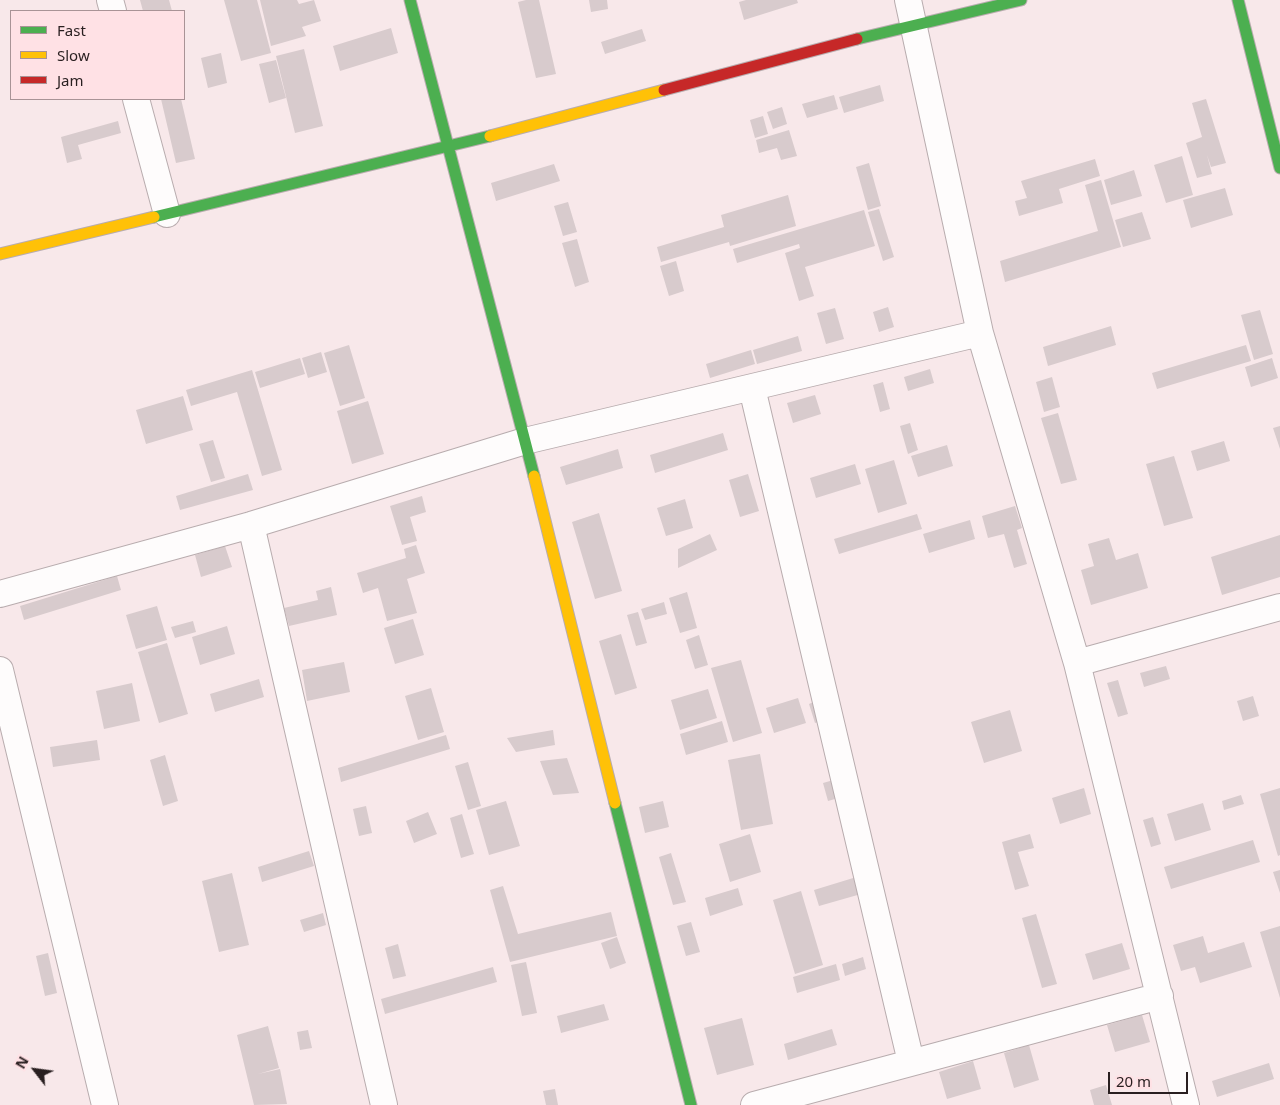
<!DOCTYPE html>
<html>
<head>
<meta charset="utf-8">
<style>
	body { margin:0 }
	#map { position:relative; width:1280px; height:1105px; overflow:hidden; background:#f8e8ea; font-family:"Noto Sans",sans-serif }
	canvas { display:block }
	.legend { position:absolute; left:10px; top:10px; width:175px; height:90px; box-sizing:border-box; background:#ffe1e5; border:1px solid #a99396; margin:0; padding:6px 9px; list-style:none; font-size:15px; color:#291f20 }
	.legend li { display:flex; align-items:center; gap:10px; height:25px }
	.legend b { width:25px; border:1px solid #a99396 }
	.north { position:absolute; left:10px; top:1045px; width:50px; height:50px; -webkit-text-stroke:4px #ffe1e5; paint-order:stroke; rotate:300deg; font-size:14px; font-weight:700; line-height:20px; text-align:center; color:#291f20 }
	.north::after { content:''; display:block; margin:auto; width:18px; height:22px; background:#291f20; clip-path:polygon(50% 0,100% 100%,50% 72%,0 100%) }
	.scale { position:absolute; left:1108px; top:1072px; width:80px; height:22px; box-sizing:border-box; border:2px solid #291f20; border-top:0; padding-left:6px; font-size:15px; line-height:18px; white-space:nowrap; color:#291f20; -webkit-text-stroke:4px #ffe1e5; paint-order:stroke }
</style>
</head>
<body>
<div id="map">
<canvas width="1280" height="1105"></canvas>
<ul class="legend">
<li><b style="height:6px;background:#4caf50"></b>Fast</li>
<li><b style="height:6px;background:#ffc107"></b>Slow</li>
<li><b style="height:6px;background:#c62828"></b>Jam</li>
</ul>
<div class="north">N</div>
<div class="scale">20 m</div>
</div>
<script>
const ctx = document.querySelector('canvas').getContext('2d');
ctx.lineJoin = 'round';
function paint(path, color) { ctx.fillStyle = color; ctx.fill(path, 'evenodd'); }
const shape = rows => new Path2D(rows.map(r => 'M' + r).join(''));
function strokePath(path, color, width, dash) { ctx.strokeStyle = color; ctx.lineWidth = width; ctx.lineCap = dash ? 'butt' : 'round'; ctx.setLineDash(dash || []); ctx.stroke(path); }
paint(shape([
	[140,0,169,0,172,11,143,11],
	[224,0,257,0,271,53,241,61],
	[260,0,297,0,299,4,314,0,321,21,302,27,306,36,271,46],
	[526,0,539,0,556,74,536,78,518,2],
	[589,0,607,0,608,9,591,12],
	[746,0,797,0,798,3,744,20,739,2],
	[391,28,398,53,340,71,333,46],
	[642,29,646,41,605,54,601,42],
	[304,49,323,126,295,133,276,56],
	[221,53,227,83,208,88,201,58],
	[276,60,286,98,269,103,259,64],
	[880,85,884,101,844,113,839,97],
	[834,95,838,109,807,118,802,104],
	[161,99,181,99,195,159,176,163],
	[1206,99,1226,163,1211,167,1207,155,1212,174,1197,178,1186,143,1202,137,1192,103],
	[782,107,787,124,773,129,767,112],
	[763,116,768,134,755,138,750,120],
	[118,121,121,133,78,145,82,159,67,163,61,137],
	[789,130,797,156,781,160,777,148,759,153,756,140],
	[1182,156,1193,195,1166,203,1154,165],
	[1095,159,1100,176,1059,189,1063,203,1019,216,1015,201,1027,198,1021,181],
	[869,163,881,206,868,210,856,167],
	[554,164,560,181,496,201,491,183],
	[1134,170,1142,196,1111,205,1104,180],
	[1101,180,1121,247,1005,282,1000,261,1098,231,1085,185],
	[1225,188,1233,215,1191,228,1183,200],
	[788,195,796,226,730,246,729,242,661,262,657,247,724,227,721,215],
	[568,202,577,232,563,236,554,206],
	[879,209,894,257,883,261,868,212],
	[864,210,875,246,805,267,814,296,799,301,785,253,800,248,799,244,737,263,733,249],
	[1142,212,1151,239,1123,247,1115,220],
	[577,239,589,282,575,287,562,243],
	[676,261,684,291,669,296,660,266],
	[888,307,894,327,879,332,873,312],
	[835,308,844,339,826,344,817,313],
	[1260,310,1273,354,1254,360,1241,315],
	[1111,326,1116,345,1048,366,1043,347],
	[798,336,802,351,757,364,753,350],
	[349,345,365,398,340,406,324,353],
	[1246,345,1251,361,1157,389,1152,373],
	[751,350,755,364,710,378,706,364],
	[321,352,327,372,308,378,302,358],
	[300,358,305,374,260,388,255,372],
	[1272,358,1278,378,1251,387,1245,367],
	[930,369,934,383,908,391,904,377],
	[252,370,282,470,262,476,237,392,191,406,186,390],
	[1052,377,1060,407,1044,412,1036,382],
	[883,382,890,409,880,412,873,385],
	[815,395,821,414,793,423,787,403],
	[183,396,193,430,146,444,136,410],
	[368,401,384,454,352,464,337,411],
	[1058,413,1077,480,1061,484,1041,418],
	[910,423,918,450,908,454,900,426],
	[1280,426,1280,449,1273,428],
	[723,433,728,450,655,473,650,455],
	[213,440,225,478,211,482,199,444],
	[1224,441,1230,461,1197,471,1191,451],
	[947,445,953,466,918,477,911,456],
	[618,449,623,468,566,485,560,467],
	[1174,456,1193,518,1164,526,1146,464],
	[894,460,907,504,878,513,865,469],
	[855,464,861,484,816,498,810,478],
	[248,474,253,490,180,510,176,496],
	[748,474,759,511,740,517,729,480],
	[422,496,426,512,410,517,417,541,402,545,390,506],
	[685,499,693,528,666,536,657,508],
	[1015,506,1022,528,1017,530,1027,564,1014,568,1004,534,988,538,982,516],
	[599,513,622,591,595,599,572,522],
	[917,514,922,529,839,554,834,539],
	[970,520,975,539,929,553,923,534],
	[710,534,717,550,678,568,678,549],
	[1280,535,1280,577,1222,595,1211,557],
	[1109,538,1116,560,1138,553,1148,588,1091,605,1081,570,1094,566,1088,544],
	[416,545,425,573,407,579,417,613,387,621,378,588,363,593,357,573,406,558,404,549],
	[225,546,232,567,201,577,195,555],
	[117,576,121,590,24,620,20,606],
	[331,587,337,615,289,626,284,608,318,600,316,591],
	[687,592,697,628,680,633,669,598],
	[664,602,667,614,645,620,641,609],
	[157,606,167,640,136,649,126,615],
	[638,612,647,643,636,646,627,615],
	[413,619,424,655,395,664,384,628],
	[193,621,196,632,175,638,171,627],
	[227,626,235,654,200,665,192,637],
	[621,634,637,688,615,695,599,641],
	[699,635,708,665,695,669,686,640],
	[167,643,188,714,159,723,138,652],
	[741,660,762,733,733,742,711,668],
	[344,662,350,692,307,701,302,670],
	[1166,666,1170,679,1144,687,1140,673],
	[259,679,264,697,215,712,210,694],
	[1118,680,1128,714,1118,717,1107,683],
	[132,683,140,721,104,729,96,691],
	[431,688,444,732,418,740,405,696],
	[708,689,717,718,680,730,671,700],
	[1253,696,1259,716,1243,721,1237,701],
	[798,698,806,723,774,733,766,708],
	[818,700,824,720,815,723,809,704],
	[1010,710,1022,751,984,763,971,722],
	[722,721,728,742,686,755,680,734],
	[553,730,555,745,516,752,507,738],
	[446,735,450,749,341,782,338,768],
	[97,740,100,760,53,767,50,747],
	[760,754,773,824,741,830,728,760],
	[165,755,178,801,163,806,150,760],
	[567,758,579,793,553,795,540,761],
	[468,762,481,806,468,810,455,766],
	[837,779,842,797,828,801,823,783],
	[1084,788,1091,814,1060,824,1052,798],
	[1280,788,1280,855,1278,856,1260,794],
	[1241,795,1244,804,1224,810,1222,801],
	[506,801,520,846,489,855,476,810],
	[663,801,669,827,645,833,639,807],
	[1203,803,1211,830,1175,841,1167,814],
	[366,806,372,833,359,836,353,809],
	[428,812,437,834,414,843,406,821],
	[462,814,474,854,461,858,450,818],
	[1153,817,1161,844,1151,847,1143,820],
	[750,834,761,872,730,882,719,844],
	[1030,834,1034,848,1018,852,1029,886,1015,890,1002,842],
	[1253,840,1260,862,1171,889,1164,867],
	[309,851,314,866,262,882,258,867],
	[671,853,686,902,673,905,659,857],
	[1280,870,1280,893,1273,872],
	[232,873,249,945,219,952,202,881],
	[863,875,868,892,819,906,814,890],
	[503,886,518,934,611,912,617,936,510,962,490,890],
	[738,888,743,905,710,916,705,898],
	[801,891,823,965,795,974,773,900],
	[323,913,326,925,304,932,300,920],
	[1036,914,1057,984,1042,988,1022,918],
	[691,922,700,952,686,956,677,926],
	[1280,926,1280,998,1260,932],
	[1203,936,1208,953,1244,942,1252,967,1200,983,1195,967,1181,971,1173,945],
	[617,937,626,963,610,969,601,943],
	[1122,943,1130,969,1093,980,1085,954],
	[398,944,406,976,393,979,385,948],
	[48,953,57,993,45,996,36,956],
	[863,957,866,969,845,976,842,964],
	[526,962,537,1013,522,1016,511,965],
	[836,964,840,980,797,993,793,977],
	[493,967,497,982,385,1014,381,999],
	[604,1004,609,1020,561,1033,557,1016],
	[1142,1015,1150,1042,1115,1052,1107,1025],
	[742,1018,754,1065,717,1075,704,1028],
	[268,1026,279,1068,258,1074,280,1069,287,1104,254,1105,237,1035],
	[832,1029,837,1045,788,1060,784,1044],
	[308,1030,312,1048,300,1050,297,1032],
	[1029,1045,1039,1080,1014,1088,1004,1053],
	[973,1061,981,1089,947,1099,939,1072],
	[1269,1063,1274,1079,1217,1097,1212,1081],
	[1106,1085,1112,1105,1094,1105,1090,1090],
	[555,1089,558,1105,546,1105,543,1091]
]), '#d8cbcd');
const street = shape([
	[110,0,113,11],
	[908,0,980,333,1077,663,1186,1105],
	[136,99,167,214],
	[752,388,911,1062],
	[251,525,384,1105],
	[0,594,251,525,525,441,980,333],
	[1077,663,1280,607],
	[0,670,105,1105],
	[754,1105,1160,996]
]);
const fast = shape([
	[410,0,534,476],
	[1238,0,1280,168],
	[857,39,1021,0],
	[154,217,490,136],
	[615,803,691,1105]
]);
const slow = shape([
	[490,136,664,90],
	[0,254,154,217],
	[534,476,615,803]
]);
const jam = shape([
	[664,90,857,39]
]);
strokePath(street, '#b8acae', 28);
strokePath(fast, '#b8acae', 13);
strokePath(slow, '#b8acae', 13);
strokePath(jam, '#b8acae', 13);
strokePath(street, '#fefcfc', 26);
strokePath(fast, '#4caf50', 11);
strokePath(slow, '#ffc107', 11);
strokePath(jam, '#c62828', 11);
</script>
</body>
</html>
